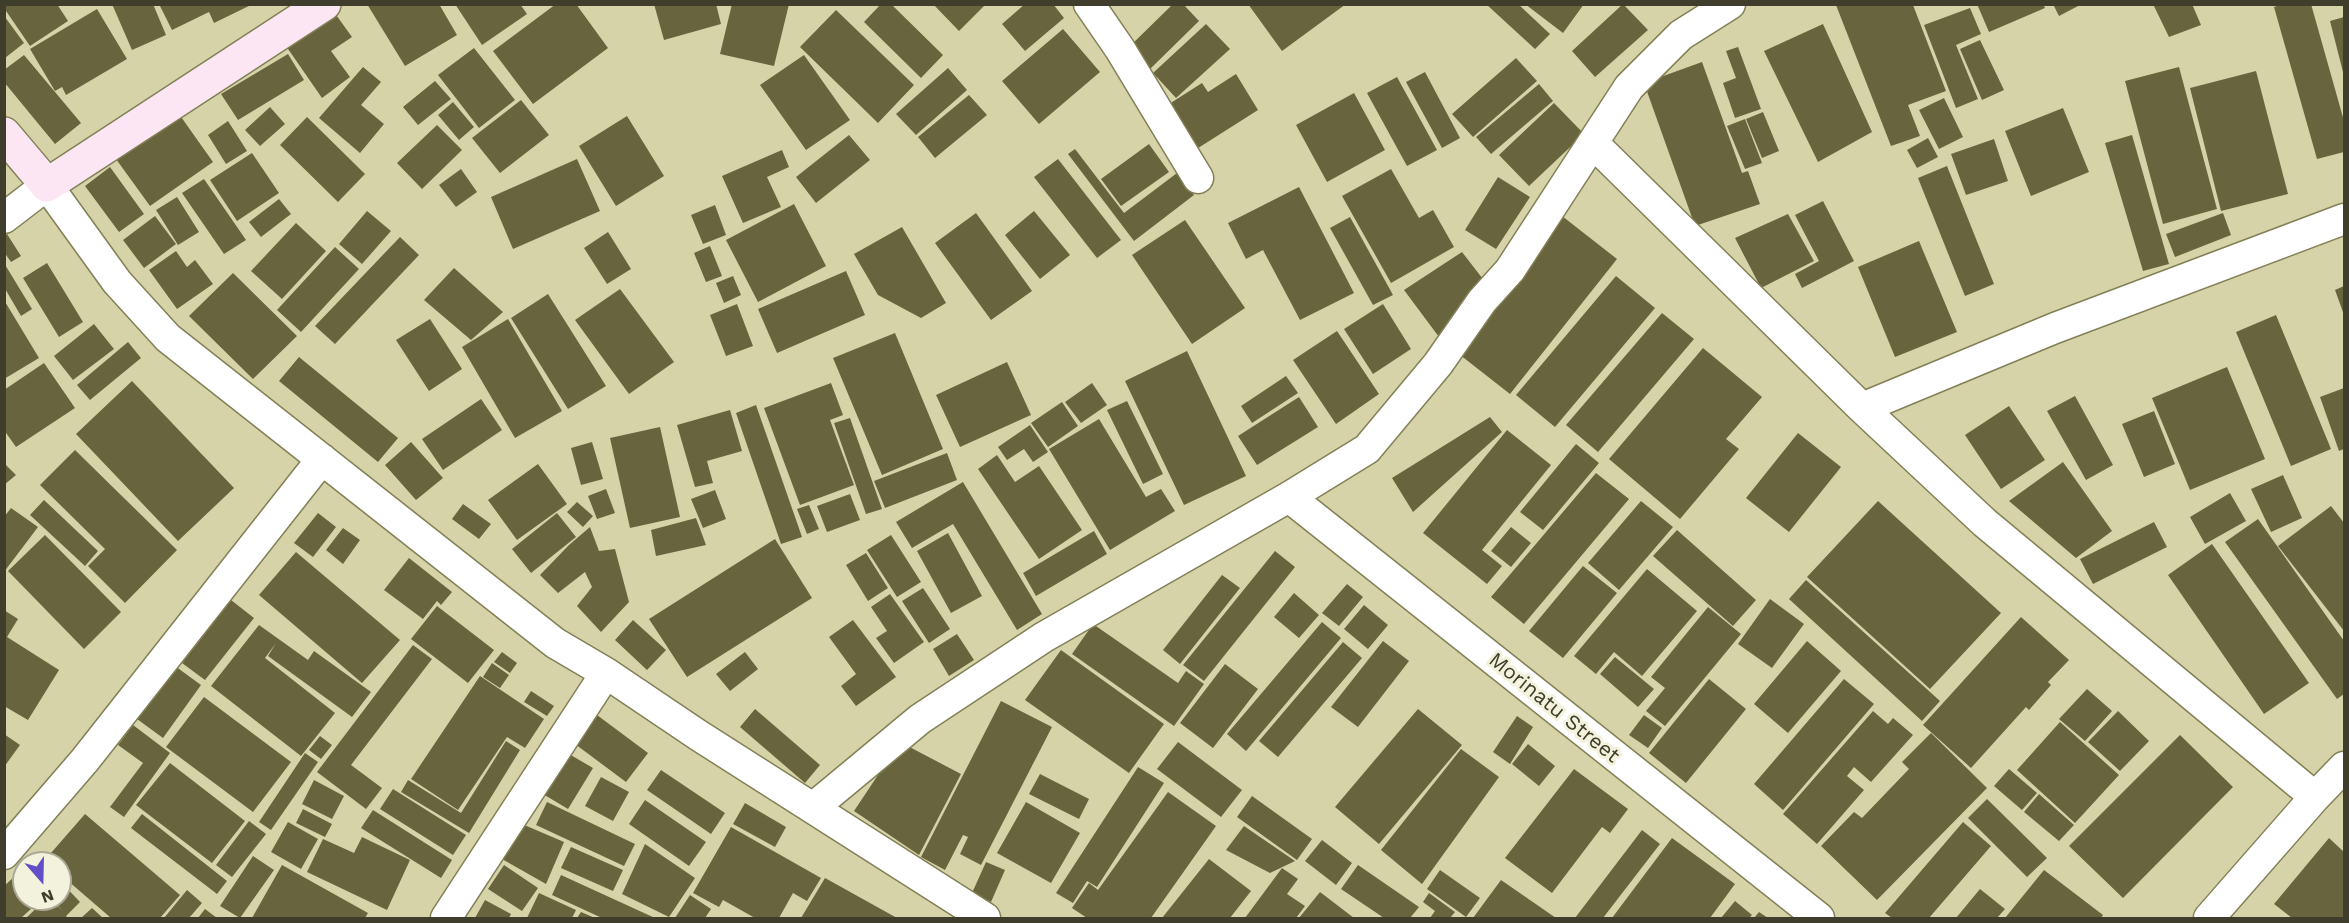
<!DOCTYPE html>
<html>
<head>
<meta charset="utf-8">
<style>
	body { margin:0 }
	#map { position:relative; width:2349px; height:923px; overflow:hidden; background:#d5d3a7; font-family:"Work Sans",sans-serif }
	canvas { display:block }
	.frame { position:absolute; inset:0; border:6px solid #3f3e2c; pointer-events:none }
	.north { position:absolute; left:12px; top:851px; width:60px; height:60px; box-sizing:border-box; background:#f3f2dc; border:2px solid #abaa96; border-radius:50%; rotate:160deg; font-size:16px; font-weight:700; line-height:24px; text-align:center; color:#3f3e2c }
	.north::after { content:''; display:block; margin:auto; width:21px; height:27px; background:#624fc7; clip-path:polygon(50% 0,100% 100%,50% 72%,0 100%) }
</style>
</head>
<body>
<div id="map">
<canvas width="2349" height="923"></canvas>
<div class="frame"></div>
<div class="north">N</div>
</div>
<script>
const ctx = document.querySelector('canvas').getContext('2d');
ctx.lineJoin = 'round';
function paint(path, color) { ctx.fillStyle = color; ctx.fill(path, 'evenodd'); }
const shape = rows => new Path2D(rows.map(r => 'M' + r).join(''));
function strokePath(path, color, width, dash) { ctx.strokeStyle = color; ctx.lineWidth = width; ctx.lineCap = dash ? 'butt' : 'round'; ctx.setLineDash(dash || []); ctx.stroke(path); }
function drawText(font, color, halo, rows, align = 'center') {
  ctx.font = font + ' "Work Sans",sans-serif'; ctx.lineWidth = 6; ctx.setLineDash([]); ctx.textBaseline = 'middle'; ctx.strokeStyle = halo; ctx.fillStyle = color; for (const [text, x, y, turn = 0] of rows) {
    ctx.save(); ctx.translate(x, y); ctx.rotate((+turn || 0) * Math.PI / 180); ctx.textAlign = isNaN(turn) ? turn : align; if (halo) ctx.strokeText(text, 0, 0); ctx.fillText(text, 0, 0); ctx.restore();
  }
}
paint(shape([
	[4,4,57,4,68,21,30,46,4,8],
	[112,4,153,4,166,35,132,50],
	[159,4,253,4,214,23,209,12,172,30],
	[367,4,439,4,457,35,405,66],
	[455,4,520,4,527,14,482,45],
	[556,4,576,4,608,48,533,104,493,51],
	[654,4,716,4,721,24,664,40],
	[732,4,789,4,774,66,720,54],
	[881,4,891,4,943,55,921,78,864,22],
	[933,4,986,4,959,31],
	[1025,4,1053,4,1064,18,1025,51,1002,24],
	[1173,4,1183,4,1199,21,1148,71,1127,49],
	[1248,4,1346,4,1282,51],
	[1486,4,1518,4,1550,34,1535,49],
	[1525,4,1584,4,1563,33],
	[1623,4,1648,30,1595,77,1572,51],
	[1977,4,2043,4,2045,8,1989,32],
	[2053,4,2082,4,2059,16],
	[2153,4,2192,4,2201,25,2169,37],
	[2283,4,2311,4,2344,121,2344,152,2317,159,2274,7],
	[1836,5,1913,5,1946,91,1908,105,1920,136,1891,146],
	[1970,8,1981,34,1956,45,1978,99,1956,108,1924,25],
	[97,9,127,59,66,95,62,87,55,91,30,49],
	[836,10,914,85,878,123,800,47],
	[334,12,352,37,331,51,350,77,322,98,286,46],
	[5,17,24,43,5,58],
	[2344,17,2344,76,2330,21],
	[1206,24,1230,49,1176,98,1153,73],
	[1823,24,1872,132,1818,162,1764,51],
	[1063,29,1100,72,1039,124,1002,81],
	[1980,40,2004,90,1982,100,1960,49],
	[1738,47,1761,109,1735,118,1723,83,1736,78,1726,51],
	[474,48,515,100,479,128,438,75],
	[288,54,304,80,238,120,221,94],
	[24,55,81,123,55,144,4,82,4,70],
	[804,55,850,120,806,150,760,85],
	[1516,58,1537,81,1473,137,1452,114],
	[1702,62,1742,173,1748,171,1760,204,1695,226,1644,83],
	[363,67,381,82,361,105,384,124,360,153,319,118],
	[2179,67,2217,209,2163,224,2125,81],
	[948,68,967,90,916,135,896,114],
	[2256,71,2288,194,2221,211,2190,88],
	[1425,72,1460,138,1442,148,1406,82],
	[1236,74,1258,110,1195,150,1166,106,1202,83,1208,92],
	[1397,77,1437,150,1407,166,1367,93],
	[435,81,451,99,418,125,403,107],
	[1539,84,1553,101,1491,154,1476,137],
	[1354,93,1385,150,1327,182,1296,125],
	[969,95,987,115,935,158,918,137],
	[1944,98,1963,137,1939,149,1919,110],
	[521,100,549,135,500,173,472,138],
	[453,102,474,127,459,140,438,115],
	[1554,103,1584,134,1529,186,1499,155],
	[270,107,285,124,260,146,245,130],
	[2063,108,2089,172,2031,196,2005,131],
	[1763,112,1779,151,1762,158,1746,119],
	[179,114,213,162,150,206,116,159],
	[627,116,664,176,616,206,579,146],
	[307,117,365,174,338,202,280,145],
	[1745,119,1762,163,1745,169,1727,126],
	[228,121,247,151,226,164,208,135],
	[437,125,462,150,422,189,397,163],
	[849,135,870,160,816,203,796,177],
	[2132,135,2169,264,2143,271,2105,143],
	[1928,138,1938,157,1917,168,1907,150],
	[1994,139,2008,181,1966,195,1951,154],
	[1149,144,1169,172,1121,206,1101,179],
	[1075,149,1124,213,1177,173,1194,195,1134,241,1068,154],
	[782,150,789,167,767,177,781,207,743,223,722,176],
	[252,153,279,193,237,221,210,180],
	[577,159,600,211,513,249,491,197],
	[1058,159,1121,240,1097,258,1034,177],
	[1947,166,1994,284,1965,296,1918,178],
	[110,167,144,214,119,232,85,186],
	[461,169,477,192,456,207,439,185],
	[1391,169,1419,218,1433,210,1454,247,1391,283,1342,196],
	[1498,177,1530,197,1496,249,1465,230],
	[204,179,246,240,224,254,182,193],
	[1299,187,1354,293,1300,320,1263,250,1246,259,1228,223],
	[177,197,199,232,178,245,156,210],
	[279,199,291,214,261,237,249,222],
	[1823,201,1854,261,1802,288,1795,274,1819,261,1795,215],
	[794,204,826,266,758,302,726,240],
	[715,205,726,235,703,244,691,215],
	[367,211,391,231,362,264,339,244],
	[1034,211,1070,255,1040,279,1005,235],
	[976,213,1032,291,991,320,935,243],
	[2223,213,2231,235,2175,257,2166,234],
	[1788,214,1814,261,1761,288,1735,238],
	[155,216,176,244,144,268,123,240],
	[1562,216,1617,259,1510,394,1455,351],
	[1350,217,1393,295,1373,305,1330,228],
	[1185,220,1245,308,1192,344,1132,255],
	[296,223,326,251,282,299,251,271],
	[902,227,946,303,921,318,878,295,854,254],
	[608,232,631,269,607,284,584,248],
	[7,234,21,256,11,262,4,252,4,236],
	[400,237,419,255,335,344,315,326],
	[1919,241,1957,332,1895,357,1858,267],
	[710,246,722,276,706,282,694,253],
	[335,247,359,269,301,332,277,310],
	[176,251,187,267,195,260,213,284,177,309,149,270],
	[1462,252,1486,283,1439,337,1404,290],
	[4,263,32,309,21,316,4,287],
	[47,263,83,322,59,337,23,278],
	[454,268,503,312,471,340,424,300],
	[846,271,865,315,777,353,758,309],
	[233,273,297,336,253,379,189,316],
	[733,276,741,295,724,303,716,283],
	[1616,276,1655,308,1555,427,1516,395],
	[2344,286,2344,315,2335,290],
	[620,289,674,362,629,394,575,320],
	[548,294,606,386,568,409,511,318],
	[4,300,39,358,4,379],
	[737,304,753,346,726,356,710,315],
	[1383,304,1411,349,1373,374,1344,329],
	[1662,313,1694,339,1598,452,1566,425],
	[2276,315,2331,449,2291,466,2236,332],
	[430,319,462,369,429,391,396,340],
	[508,319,562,411,515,438,462,347],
	[94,324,114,349,73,380,54,356],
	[1337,331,1379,394,1336,424,1293,360],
	[895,333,943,449,882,475,833,358],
	[128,342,141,358,90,400,77,385],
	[1703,348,1762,397,1726,439,1739,449,1680,519,1609,459],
	[1187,351,1246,476,1184,505,1125,381],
	[299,357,398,438,378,462,279,381],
	[1007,362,1031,415,960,447,936,395],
	[44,363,75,408,16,447,4,430,4,390],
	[2227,367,2265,459,2190,490,2152,398],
	[1286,376,1298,393,1252,423,1241,406],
	[132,381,234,488,178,541,76,434],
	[831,383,843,415,830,420,854,485,800,505,764,408],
	[1092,383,1107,405,1081,423,1065,402],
	[2344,388,2344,449,2339,451,2320,397],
	[2075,396,2113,465,2086,480,2047,411],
	[1299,397,1318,427,1257,465,1238,436],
	[481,399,502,430,443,470,422,439],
	[1127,401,1163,474,1143,484,1107,410],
	[1062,402,1078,426,1048,447,1031,423],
	[756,405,802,537,781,544,736,413],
	[2009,406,2045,460,2001,489,1965,435],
	[730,410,742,451,707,461,713,483,695,487,677,425],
	[2154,411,2175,464,2144,477,2122,424],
	[1490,417,1502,432,1413,512,1392,478],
	[850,418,882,509,866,514,834,423],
	[1099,419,1146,497,1161,489,1175,511,1110,550,1049,449],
	[1030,425,1048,452,1033,462,1024,449,1007,460,998,447],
	[660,427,680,517,630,528,610,438],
	[1507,430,1551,465,1482,550,1502,566,1487,584,1423,533],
	[1798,433,1841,467,1789,532,1746,498],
	[411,442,443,478,416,500,385,465],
	[592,442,603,479,581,485,571,448],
	[1576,444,1599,463,1543,530,1520,512],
	[75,450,177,550,125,603,88,566,105,549,40,485],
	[947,453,957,480,885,508,874,481],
	[997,455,1015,482,1039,466,1082,530,1039,559,978,469],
	[2063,462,2112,531,2076,558,2009,501],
	[4,463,16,475,4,485],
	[538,464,567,504,517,540,488,500],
	[1596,473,1629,499,1524,624,1491,597],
	[2283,475,2302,518,2271,532,2251,489],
	[963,482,1042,614,1017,630,953,524,912,548,896,522],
	[606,489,615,513,597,519,588,496],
	[715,490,726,519,703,528,691,499],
	[2230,493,2246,521,2205,544,2190,517],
	[850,494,860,520,827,532,817,506],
	[44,500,98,551,85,566,30,515],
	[1641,501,1673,527,1619,590,1588,563],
	[1878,501,2001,613,1930,689,1807,577],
	[577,502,593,516,583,527,567,512],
	[463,504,491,524,479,539,452,519],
	[809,505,819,529,807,534,797,509],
	[2331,506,2344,523,2344,631,2278,546],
	[11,508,38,527,4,572,4,517],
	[318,513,336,527,313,557,294,543],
	[557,513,576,537,531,573,512,549],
	[696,518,706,545,656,556,651,530],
	[2258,519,2344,641,2344,694,2337,699,2225,542],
	[2154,522,2167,547,2093,584,2080,559],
	[590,527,599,551,615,549,629,602,601,632,577,606,592,587,585,572,558,593,540,575,569,545],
	[1511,527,1531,543,1511,567,1491,551],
	[343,528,360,540,343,564,326,550],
	[1677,530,1756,600,1733,626,1653,556],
	[1094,531,1107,554,1036,596,1023,573],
	[948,533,982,596,951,613,917,551],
	[45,535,121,612,84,649,8,571],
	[891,535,921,582,897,597,867,550],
	[775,539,812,598,687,677,649,619],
	[2212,544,2309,683,2264,714,2168,575],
	[1275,551,1295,567,1204,681,1183,665],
	[296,552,400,640,362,683,259,595],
	[866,553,888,588,868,601,846,565],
	[409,558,452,592,441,605,437,601,423,619,384,590],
	[1583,566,1617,593,1563,658,1529,631],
	[1647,569,1697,611,1642,676,1614,652,1596,674,1574,656],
	[1222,575,1240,588,1180,664,1163,650],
	[1806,580,1940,701,1922,721,1789,599],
	[1347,584,1363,597,1339,626,1322,613],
	[923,588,950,629,929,643,902,601],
	[1294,593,1319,615,1299,638,1274,617],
	[890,594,924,642,894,663,876,638,887,631,871,607],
	[1770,599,1804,624,1772,668,1738,644],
	[231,600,254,618,205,680,182,663],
	[1364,605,1388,625,1368,649,1344,629],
	[437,606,494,650,468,683,411,639],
	[1708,607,1741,634,1665,726,1646,711,1665,688,1651,677],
	[4,610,18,619,7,637,59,670,28,720,4,706],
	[2021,617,2069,660,2048,682,2051,685,2029,710,2026,707,1971,768,1923,725],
	[633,620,666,650,647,670,615,640],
	[853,620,896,677,856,706,841,686,856,674,829,637],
	[1322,622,1341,638,1246,751,1227,734],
	[1093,624,1178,683,1186,671,1204,684,1174,726,1072,654],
	[259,625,308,660,314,651,371,692,352,717,268,656,276,643,265,658,335,713,301,756,211,686],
	[957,634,974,660,949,676,933,649],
	[1383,641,1409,661,1358,727,1331,707],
	[1807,641,1841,671,1788,733,1754,704],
	[1343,642,1362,658,1278,757,1259,741],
	[413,645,432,659,351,765,382,788,366,809,317,772],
	[1061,650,1164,724,1129,773,1025,700],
	[502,652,517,663,510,673,494,662],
	[745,652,758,669,730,691,716,674],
	[1615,657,1654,689,1638,707,1600,674],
	[492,663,509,675,500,688,483,677],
	[1225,664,1258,689,1213,748,1180,723],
	[175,666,201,685,163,738,137,719],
	[480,676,544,719,525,748,507,737,458,810,411,779],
	[1709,679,1746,709,1686,783,1649,753],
	[1844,679,1874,704,1783,810,1754,784],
	[2087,689,2112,711,2085,741,2059,719],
	[531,691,554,706,547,716,524,702],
	[204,697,291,762,253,812,166,747],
	[1001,701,1052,727,981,865,960,854,968,837,963,835,945,870,921,857],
	[755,709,820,765,805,783,740,727],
	[1418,709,1462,745,1379,844,1335,807],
	[1873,711,1888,724,1893,718,1913,735,1871,782,1854,767,1847,776,1864,790,1817,844,1783,814],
	[2118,711,2149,741,2120,771,2088,742],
	[597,715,648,753,626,782,575,744],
	[1644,715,1662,728,1648,748,1629,735],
	[1517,716,1533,727,1510,764,1493,752],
	[2060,722,2119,775,2075,823,2017,770],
	[133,725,170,753,124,817,110,807,143,763,118,745],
	[1931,733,1987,788,1877,900,1821,846,1854,812,1862,818,1909,769,1902,762],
	[4,734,20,745,4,767],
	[2180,735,2233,787,2123,898,2069,846],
	[320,736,332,745,321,759,309,750],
	[506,741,520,750,469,833,401,792,408,780,461,813],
	[900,742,961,774,919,855,854,811],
	[1178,742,1242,790,1221,817,1157,769],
	[1528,744,1555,766,1539,786,1512,764],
	[1461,749,1499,777,1422,884,1381,850],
	[305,753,318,762,271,830,259,822],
	[569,754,593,768,568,809,543,794],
	[170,763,245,821,212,863,136,805],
	[1138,767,1164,783,1097,887,1087,881,1073,903,1056,893],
	[1574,769,1628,809,1610,833,1602,827,1552,893,1505,858],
	[2009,769,2037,793,2022,810,1994,786],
	[661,770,725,813,711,834,647,790],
	[1040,774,1089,799,1079,819,1029,794],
	[601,777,629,792,613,821,585,806],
	[314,780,344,796,332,819,302,804],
	[393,789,466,835,453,855,380,809],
	[1168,792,1216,826,1151,918,1087,918,1072,908,1089,883,1098,890],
	[2039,794,2074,825,2059,841,2024,812],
	[1252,796,1312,839,1297,860,1237,817],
	[1987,799,2047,858,2027,877,1968,818],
	[645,800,706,842,689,866,629,824],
	[547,802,635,844,624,866,536,825],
	[1026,802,1080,833,1051,883,997,853],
	[745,803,786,827,775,847,733,824],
	[303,809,332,824,325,837,296,823],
	[373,810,452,860,441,878,361,828],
	[85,814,180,895,160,918,111,918,60,874,60,863,47,863,44,861],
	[142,814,227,881,217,894,131,828],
	[249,821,266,834,232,877,216,865],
	[288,822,318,839,301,869,271,852],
	[1963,822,1991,846,1929,918,1892,918,1885,913],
	[522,824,564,842,546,884,502,859],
	[1244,826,1295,861,1270,873,1226,850],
	[731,827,821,878,807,901,793,893,779,918,755,918,723,900,719,907,693,893],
	[1642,830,1660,844,1603,918,1575,918],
	[362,837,410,860,387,910,307,872,323,839,354,853],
	[1672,838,1735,884,1710,918,1612,918],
	[2329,838,2344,852,2344,918,2292,918,2274,904],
	[1322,840,1352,863,1336,885,1305,861],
	[645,844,695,878,669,917,622,894],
	[571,847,623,870,613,891,561,868],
	[253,856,274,870,240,918,220,906],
	[36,857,42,863,30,863],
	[1209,859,1251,891,1230,918,1162,918],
	[986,862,1005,870,991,902,972,893],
	[282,865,368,913,365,918,252,918],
	[504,865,538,888,522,911,488,889],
	[1358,865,1419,907,1410,918,1384,918,1341,889],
	[24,868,24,899,42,899,21,918,4,918,4,886],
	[1282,868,1298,879,1287,894,1305,906,1296,918,1245,918],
	[1440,870,1480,898,1466,917,1427,889],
	[2044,870,2103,915,2101,918,2005,918],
	[561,875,655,918,602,918,552,895],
	[825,878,897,918,801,918],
	[1501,880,1556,918,1473,918],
	[60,881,80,902,66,916,68,918,26,918,46,899,50,899,64,912,51,899,60,899],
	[1980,889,2005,909,1997,918,1956,918],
	[187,890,202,903,189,918,164,918],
	[1320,892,1354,918,1299,918],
	[539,893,576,910,572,918,527,918],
	[1429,893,1455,912,1450,918,1430,918,1435,911,1423,902],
	[690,895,711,909,705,918,675,918],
	[485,900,511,914,509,918,475,918],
	[1735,901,1752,915,1749,918,1721,918],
	[92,908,103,918,81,918],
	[205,909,217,918,198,918],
	[581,912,595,918,577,918],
	[1759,912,1768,918,1754,918]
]), '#68653e');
const street = shape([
	[1089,4,1120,49,1198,178],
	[1593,143,1862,408,1985,523,2315,797],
	[4,218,47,185,117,282,168,338,555,643,606,673,698,735,985,918],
	[1862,408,2055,328,2344,219],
	[1289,497,1819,918],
	[814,807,920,719,1044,637,1289,497,1367,449,1438,364,1482,301,1510,270,1629,87,1681,35,1730,4],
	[4,854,85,760,322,459],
	[446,918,606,673],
	[2209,918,2315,797,2344,767]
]);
const secondary = shape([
	[4,134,47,185,324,4]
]);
strokePath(street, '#828057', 33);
strokePath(secondary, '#828057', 36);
strokePath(street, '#fff', 30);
strokePath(secondary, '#fde6f3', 33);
drawText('21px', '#3f3e2c', '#f3f2dc', [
	["Morinatu Street",1554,708,39]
]);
</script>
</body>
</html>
